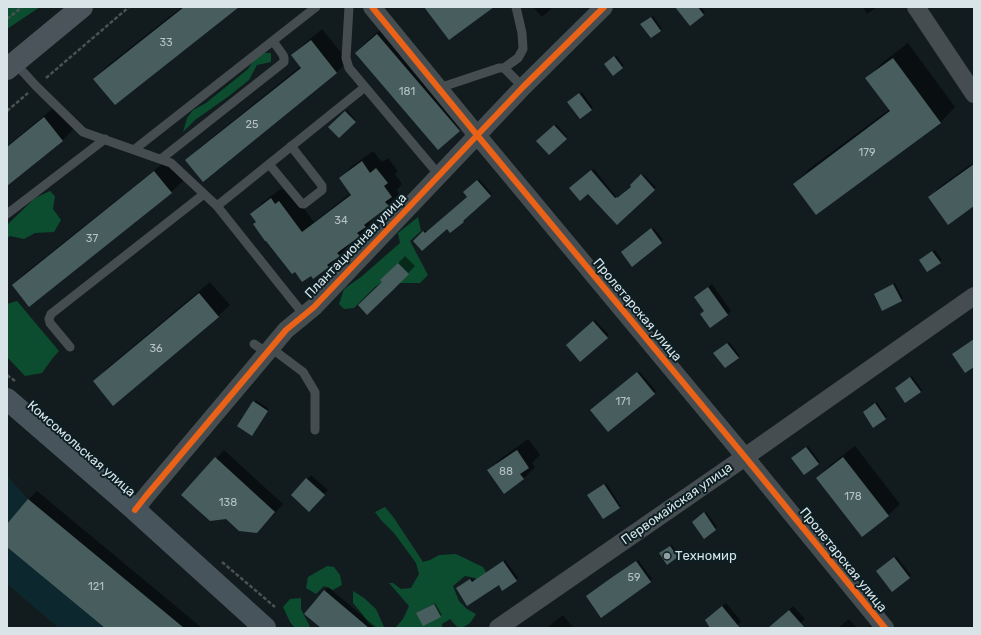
<!DOCTYPE html>
<html>
<head>
<meta charset="utf-8">
<style>
	body { margin:0 }
	#map { position:relative; width:981px; height:635px; overflow:hidden; background:#121c1e; font-family:Rubik,sans-serif }
	canvas { display:block }
	.frame { position:absolute; inset:0; border:8px solid #d9e4e8; pointer-events:none }
</style>
</head>
<body>
<div id="map">
<canvas width="981" height="635"></canvas>
<div class="frame"></div>
</div>
<script>
const ctx = document.querySelector('canvas').getContext('2d');
ctx.lineJoin = 'round';
function paint(path, color) { ctx.fillStyle = color; ctx.fill(path, 'evenodd'); }
const shape = rows => new Path2D(rows.map(r => 'M' + r).join(''));
function strokePath(path, color, width, dash) { ctx.strokeStyle = color; ctx.lineWidth = width; ctx.lineCap = dash ? 'butt' : 'round'; ctx.setLineDash(dash || []); ctx.stroke(path); }
function drawText(font, color, halo, rows, align = 'center') {
  ctx.font = font + ' Rubik,sans-serif'; ctx.lineWidth = 4; ctx.setLineDash([]); ctx.textBaseline = 'middle'; ctx.strokeStyle = halo; ctx.fillStyle = color; for (const [text, x, y, turn = 0] of rows) {
    ctx.save(); ctx.translate(x, y); ctx.rotate((+turn || 0) * Math.PI / 180); ctx.textAlign = isNaN(turn) ? turn : align; if (halo) ctx.strokeText(text, 0, 0); ctx.fillText(text, 0, 0); ctx.restore();
  }
}
paint(shape([
	[9,478,28,499,184,628,59,628,7,584,7,479]
]), '#0d272e');
paint(shape([
	[7,7,40,7,7,29],
	[264,53,271,53,271,62,257,65,249,80,229,96,195,120,183,132,187,118,193,110,206,103,248,69,254,60],
	[50,191,55,196,53,209,61,220,54,232,35,233,24,239,10,236,7,238,7,225,35,198],
	[418,217,421,231,410,241,428,275,420,283,381,283,375,287,354,308,344,309,339,304,344,289,361,277,400,243,398,233],
	[17,301,59,351,52,359,42,373,25,376,7,357,7,304],
	[385,507,394,518,423,562,430,560,439,555,456,554,483,567,492,583,485,590,475,578,465,576,453,586,459,601,467,609,476,614,470,623,462,628,458,628,450,619,442,624,442,628,395,628,403,619,409,606,389,583,393,583,401,589,411,588,419,574,416,563,394,533,381,520,375,512],
	[327,566,334,567,340,575,342,585,333,590,324,586,316,594,306,588,308,577],
	[353,591,364,598,376,609,384,627,389,628,375,628,369,624,363,615,353,603],
	[301,598,301,609,310,627,312,628,295,628,290,622,283,607,290,599]
]), '#0c4d30');
paint(shape([
	[182,7,237,7,94,79,107,66],
	[533,7,553,7,542,17],
	[679,7,701,7,705,12,690,25],
	[863,7,877,7,867,14],
	[653,16,662,29,660,30,643,22],
	[388,23,471,119,459,130,438,149,356,53,367,41],
	[322,29,348,61,337,72,203,180,187,161,198,149,301,66,292,55,304,44],
	[908,43,955,107,941,122,817,214,794,184,809,169,890,109,867,78,882,63],
	[616,55,624,66,613,75,606,63],
	[582,92,593,108,580,118,570,101],
	[56,106,74,128,63,140,7,184,7,146],
	[347,110,356,120,339,137,329,127],
	[556,124,567,137,549,154,538,141],
	[373,151,382,162,388,158,398,171,395,174,402,184,397,190,399,194,369,222,370,224,359,236,349,243,350,244,328,267,257,222,251,214,263,202,282,188,287,193,290,190,314,222,351,193,340,179,351,167],
	[166,161,183,181,171,192,13,285,24,274],
	[974,162,974,205,929,197,941,186],
	[594,169,617,198,619,196,620,197,633,187,631,185,643,174,656,187,617,223,589,192,572,186],
	[479,179,492,194,464,219,465,220,463,221,414,241,425,230,427,232,468,197,464,192],
	[654,228,663,240,632,265,624,251],
	[935,250,942,260,940,262,922,258],
	[405,256,415,266,391,291,382,280],
	[210,282,230,305,218,316,113,404,94,382,105,370],
	[895,283,903,298,901,300,875,294],
	[712,284,731,311,727,315,705,310,695,297],
	[595,320,609,335,580,360,567,345],
	[729,342,740,356,738,357,716,351],
	[639,371,656,391,609,430,593,408],
	[912,376,922,390,921,392,896,388],
	[256,400,269,409,254,433,239,426],
	[877,402,887,417,874,427,865,410],
	[528,439,540,455,532,463,535,467,524,478,504,492,488,470,500,459],
	[808,446,820,462,818,463,794,456],
	[855,446,900,504,888,515,818,478,829,466],
	[224,450,283,504,265,524,227,518,183,494],
	[311,475,328,490,309,510,292,495],
	[606,483,621,506,619,508,590,493],
	[37,491,202,628,107,628,7,546,7,526,29,499],
	[706,512,717,527,704,537,694,520],
	[672,545,679,555,677,557,662,551],
	[896,556,911,575,909,577,879,570],
	[505,560,518,578,516,580,499,584,459,586,472,578,474,581],
	[638,560,652,579,602,617,614,577],
	[328,587,377,628,322,628,324,591],
	[435,603,442,615,440,616,419,612],
	[726,603,741,621,734,628,711,628,710,616],
	[793,606,805,619,795,628,769,628],
	[563,615,573,627,572,628,548,628,549,626],
	[849,619,857,628,838,628]
]), '#0007');
paint(shape([
	[184,7,239,7,115,105,93,79],
	[424,7,494,7,449,40],
	[675,7,698,7,704,15,690,26],
	[651,17,661,31,651,38,640,24],
	[377,34,460,131,438,150,355,53],
	[311,40,337,73,203,182,185,160,301,68,291,55],
	[614,56,623,68,613,76,604,64],
	[893,58,941,123,816,215,793,184,890,111,865,78],
	[579,93,592,110,580,119,567,102],
	[345,111,356,122,339,138,328,127],
	[44,117,63,141,7,186,7,147],
	[554,125,567,139,549,155,536,141],
	[362,161,370,173,376,168,388,183,384,186,392,197,385,202,389,206,364,225,366,227,357,233,360,236,337,253,340,256,327,265,329,267,313,279,311,276,302,282,295,272,292,274,266,241,265,241,253,224,256,222,250,214,271,198,275,204,279,201,302,232,351,195,339,178],
	[974,164,974,206,948,225,928,197],
	[591,170,615,198,617,197,617,198,631,187,630,185,641,174,655,190,617,225,588,194,580,201,569,188],
	[154,171,172,193,29,307,12,285],
	[477,180,491,196,463,221,464,222,450,233,447,229,422,251,413,241,423,231,425,233,467,197,463,192],
	[651,228,662,243,632,267,621,252],
	[932,251,941,263,927,272,919,260],
	[398,263,409,274,392,291,367,315,358,305,382,282,380,280],
	[893,284,902,301,882,311,874,294],
	[708,287,728,315,710,328,700,314,704,311,694,297],
	[199,293,219,317,113,406,93,381],
	[593,321,608,338,580,362,566,345],
	[974,339,974,367,965,373,952,354],
	[727,343,739,358,725,368,713,353],
	[637,372,655,394,608,432,590,410],
	[910,377,921,392,905,403,895,388],
	[253,401,268,411,252,436,237,426],
	[875,403,886,419,873,428,863,412],
	[806,447,819,464,804,475,791,458],
	[517,450,529,468,520,474,524,479,504,494,487,470],
	[215,457,275,512,257,533,239,531,226,519,210,521,181,495],
	[843,457,889,516,862,537,816,478],
	[306,478,325,495,309,512,291,495],
	[604,484,620,508,603,519,587,495],
	[28,499,184,628,105,628,7,547,7,524],
	[704,512,716,530,704,539,692,522],
	[670,546,678,557,667,565,659,553],
	[894,557,910,578,892,592,876,571],
	[503,561,517,581,502,591,499,585,467,606,456,588,470,579,472,582],
	[636,561,651,582,601,618,586,596,611,578],
	[324,590,369,628,321,628,304,614],
	[434,604,441,617,423,626,416,613],
	[722,606,740,628,710,628,705,620],
	[789,610,805,628,768,628]
]), '#485e5e');
strokePath(shape([
	[7,19,22,7],
	[46,78,129,7],
	[7,111,28,93],
	[7,375,15,381],
	[222,562,275,607]
]), '#4a5153', 2.5, [4, 2]);
strokePath(shape([
	[349,7,346,58,349,68,439,175],
	[15,63,36,86,83,132,171,163,217,206,304,315],
	[504,68,523,87],
	[439,88,499,68,504,68,518,58,523,49,522,33,516,7],
	[135,149,316,7],
	[161,159,284,62,284,58,283,55,273,41],
	[269,164,302,204,304,204,322,190,322,186,320,183,291,146],
	[217,206,365,87],
	[7,214,105,139],
	[254,344,267,353],
	[70,347,50,323,49,319,51,314,204,194],
	[271,348,303,372,315,392,315,430]
]), '#454d50', 9);
strokePath(shape([
	[372,7,477,135,745,457,885,628],
	[916,7,974,94],
	[135,510,146,496,286,330,314,307,523,87,604,7],
	[498,628,745,457,974,296]
]), '#454d50', 18);
strokePath(shape([
	[7,69,82,7]
]), '#4a545a', 22);
strokePath(shape([
	[7,399,135,510,265,628]
]), '#48545c', 22);
strokePath(shape([
	[372,7,477,135,745,457,885,628],
	[135,510,146,496,286,330,314,307,523,87,604,7]
]), '#ea6118', 6);
for (const [x, y, r, color] of [
	[667,556,4,"#939ea1"]
]) { const dot = new Path2D(); dot.arc(x, y, r, 0, 2 * Math.PI); ctx.fillStyle = color; ctx.fill(dot); strokePath(dot, '#0c1f24', 1.5); }
drawText('11px', '#b5c2c6', null, [
	["33",166,43],
	["181",407,92],
	["25",252,125],
	["179",867,153],
	["34",341,221],
	["37",92,239],
	["36",156,349],
	["171",623,402],
	["88",506,472],
	["178",853,497],
	["138",228,503],
	["59",634,578],
	["121",96,587]
]);
drawText('13px', '#d9e4e8', '#0c1f24', [
	["Плантационная улица",356,246,-46],
	["Пролетарская улица",637,310,50],
	["Комсомольская улица",81,449,41],
	["Первомайская улица",677,504,-35],
	["Пролетарская улица",843,560,51]
]);
drawText('13px', '#d9e4e8', '#0c1f24', [
	["Техномир",675,556]
], 'left');
</script>
</body>
</html>
